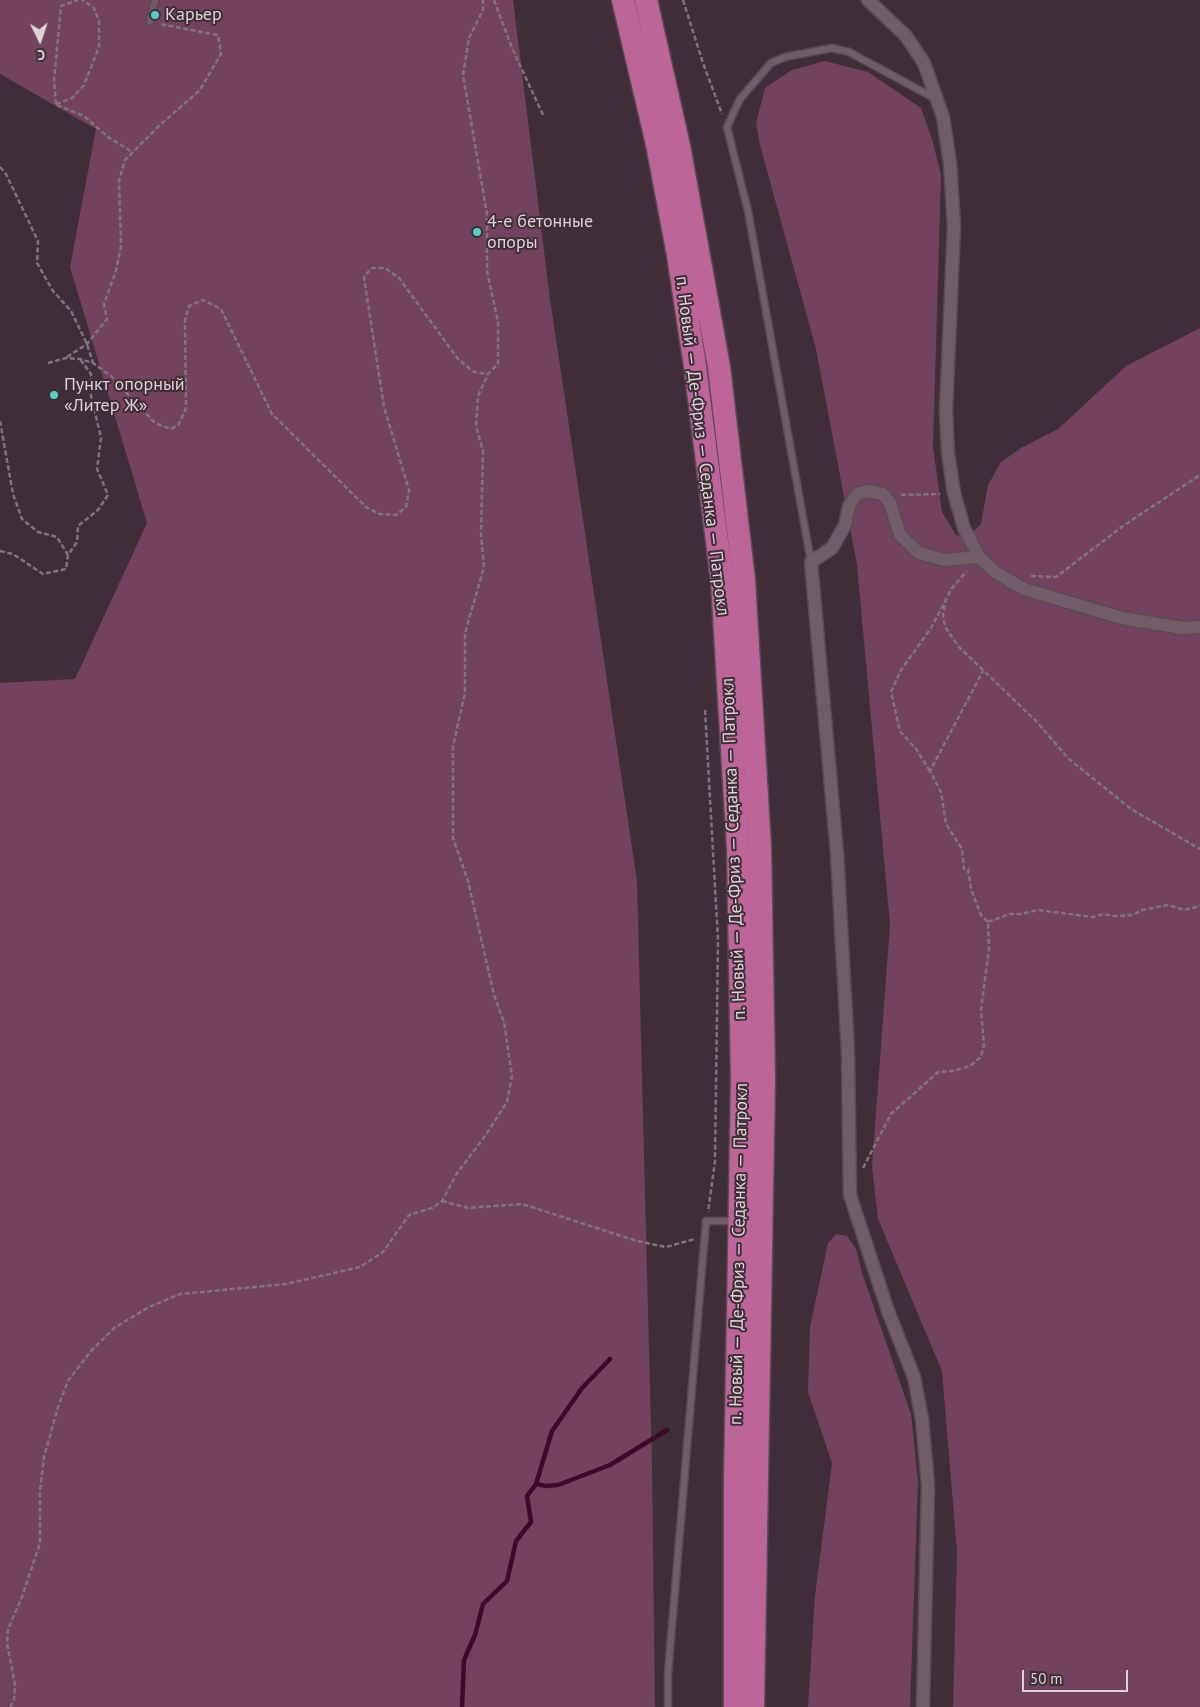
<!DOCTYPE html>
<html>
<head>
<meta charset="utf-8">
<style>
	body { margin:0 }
	#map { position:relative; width:1200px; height:1707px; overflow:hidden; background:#402f38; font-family:"PT Sans",sans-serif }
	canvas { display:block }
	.north { position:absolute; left:15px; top:15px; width:50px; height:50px; -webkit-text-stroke:4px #402f38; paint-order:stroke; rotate:176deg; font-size:14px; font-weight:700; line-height:20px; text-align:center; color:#dcd2d7 }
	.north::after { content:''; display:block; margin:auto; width:18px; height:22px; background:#dcd2d7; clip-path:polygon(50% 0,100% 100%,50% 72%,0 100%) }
	.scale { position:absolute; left:1022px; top:1670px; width:106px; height:22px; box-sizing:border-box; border:2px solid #dcd2d7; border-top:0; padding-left:6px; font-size:15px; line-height:18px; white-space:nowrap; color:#dcd2d7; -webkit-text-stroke:4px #402f38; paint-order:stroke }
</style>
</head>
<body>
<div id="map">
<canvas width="1200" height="1707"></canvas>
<div class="north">С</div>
<div class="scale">50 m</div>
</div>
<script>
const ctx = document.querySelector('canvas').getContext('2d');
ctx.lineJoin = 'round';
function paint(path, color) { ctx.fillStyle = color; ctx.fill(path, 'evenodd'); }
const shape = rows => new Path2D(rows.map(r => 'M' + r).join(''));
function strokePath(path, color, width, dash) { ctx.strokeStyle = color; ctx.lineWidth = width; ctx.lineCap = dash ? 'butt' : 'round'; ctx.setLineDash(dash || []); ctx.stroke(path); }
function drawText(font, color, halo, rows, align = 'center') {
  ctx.font = font + ' "PT Sans",sans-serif'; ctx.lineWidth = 4; ctx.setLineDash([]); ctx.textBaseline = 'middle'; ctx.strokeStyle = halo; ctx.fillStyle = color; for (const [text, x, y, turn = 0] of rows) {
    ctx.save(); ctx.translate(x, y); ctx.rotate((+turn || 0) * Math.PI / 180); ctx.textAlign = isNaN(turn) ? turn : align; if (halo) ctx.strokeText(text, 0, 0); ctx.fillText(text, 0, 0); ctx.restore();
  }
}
paint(shape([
	[0,0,513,0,550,299,637,881,652,1466,655,1707,0,1707,0,683,75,679,147,523,70,267,96,129,0,74],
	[825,61,868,72,921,108,932,139,941,175,933,447,942,512,956,535,967,538,981,524,988,485,1001,462,1021,448,1058,429,1126,366,1200,328,1200,1707,953,1707,957,1551,942,1371,878,1219,872,1167,890,925,857,565,816,349,760,145,756,123,765,88,792,70],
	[836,1234,847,1236,856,1249,862,1273,911,1414,918,1481,910,1707,808,1707,815,1596,832,1463,808,1392,810,1327,828,1243]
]), '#73425e');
strokePath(shape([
	[536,1484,546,1486,558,1485,610,1465,667,1430],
	[462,1707,464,1660,475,1635,483,1604,507,1581,516,1541,531,1522,527,1496,536,1484,552,1431,582,1388,610,1359]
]), '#3e092b', 4.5);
const lane = shape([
	[150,22,155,0],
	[811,562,748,211,727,127,740,99,771,63,785,57,832,48,849,52,936,99],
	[668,1707,668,1673,706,1221,733,1221]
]);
const street = shape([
	[868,0,906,36,924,63,943,117,950,163,954,226,946,411,948,453,954,493,964,528,979,557,995,572,1024,589,1122,618,1182,628,1200,627],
	[923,1707,928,1485,922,1419,914,1377,888,1311,850,1195,848,1053,837,853,811,562,832,548,845,525,849,506,857,494,868,491,883,494,890,503,900,535,919,553,944,560,979,557]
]);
const highway = shape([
	[623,0,657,144,678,255,695,366,722,581,738,849,742,1080,735,1483,735,1707],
	[646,0,679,146,719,367,744,580,760,847,764,1078,753,1707]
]);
strokePath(lane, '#594b53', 9);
strokePath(street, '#594b53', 15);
strokePath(highway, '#594b53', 25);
strokePath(shape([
	[494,0,512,48,544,117],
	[683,0,703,63,722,114],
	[56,104,72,98,84,85,99,47,99,21,94,8,82,0],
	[56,104,54,80,61,6,78,0],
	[57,105,84,116,108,137,132,152],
	[0,167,6,174,38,241,37,263,53,291,71,311,87,344,93,363],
	[67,357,87,344,107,319,104,304,116,271,121,246,119,181,125,160,160,125,200,90,221,54,218,35,160,24],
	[48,363,66,358,80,359,93,363,111,376,155,423,171,429,179,424,186,408,185,320,189,306,203,300,221,309,272,414,366,507,380,514,396,515,406,507,409,490,384,407,364,278,371,268,385,268,399,278,458,359,474,372,488,374,498,364,498,322,487,271,487,214,463,75,469,38,483,10,483,0],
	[0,421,13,494,22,519,38,532,57,537,68,555],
	[901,495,940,494],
	[0,551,13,554,43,574,66,569,68,555,77,542,78,526,98,510,108,495,97,469,101,438,91,395,91,374,80,359],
	[1031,576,1056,577,1123,526,1200,475],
	[946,598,943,616,945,627,959,647,1036,721,1069,759,1131,809,1200,849],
	[705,710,718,940,715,1161,708,1212],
	[930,771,916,749,900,731,891,692,901,670,931,628,952,588,967,571],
	[988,922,1010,914,1021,914,1038,910,1093,917,1103,914,1114,916,1133,915,1142,910,1168,905,1184,910,1200,906],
	[863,1168,891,1114,938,1072,953,1071,970,1066,981,1057,984,1045,981,1010,989,948,988,922,981,915,971,889,968,869,964,869,962,849,946,824,941,792,930,771,983,671],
	[442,1201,468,1208,522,1204,637,1241,666,1247,695,1239],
	[10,1707,14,1701,15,1685,7,1643,8,1629,22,1597,40,1543,40,1490,44,1457,58,1407,68,1381,90,1352,114,1328,149,1307,180,1294,286,1284,360,1267,383,1252,409,1215,432,1208,442,1201,457,1173,483,1139,507,1102,512,1076,504,1022,494,995,468,881,453,838,453,746,465,693,465,633,484,567,481,535,483,451,476,426,478,396,488,374]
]), '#81737a', 2.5, [5, 2.5]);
strokePath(lane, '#705d67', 6);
strokePath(street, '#705d67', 12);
strokePath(highway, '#bd6498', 22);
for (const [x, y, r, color] of [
	[155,15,5,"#56cec3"],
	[477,232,5,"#56cec3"],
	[54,395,5,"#56cec3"]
]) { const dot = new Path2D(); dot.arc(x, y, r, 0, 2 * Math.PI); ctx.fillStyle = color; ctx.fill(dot); strokePath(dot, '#402f38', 2); }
drawText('18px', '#dcd2d7', '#402f38', [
	["Карьер",165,15],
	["4-е бетонные",487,222],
	["опоры",487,243],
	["Пункт опорный",64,385],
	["«Литер Ж»",64,406]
], 'left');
drawText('18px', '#dcd2d7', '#402f38', [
	["п. Новый — Де-Фриз — Седанка — Патрокл",702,446,83],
	["п. Новый — Де-Фриз — Седанка — Патрокл",734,849,-92],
	["п. Новый — Де-Фриз — Седанка — Патрокл",739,1254,-89]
]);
</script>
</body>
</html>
